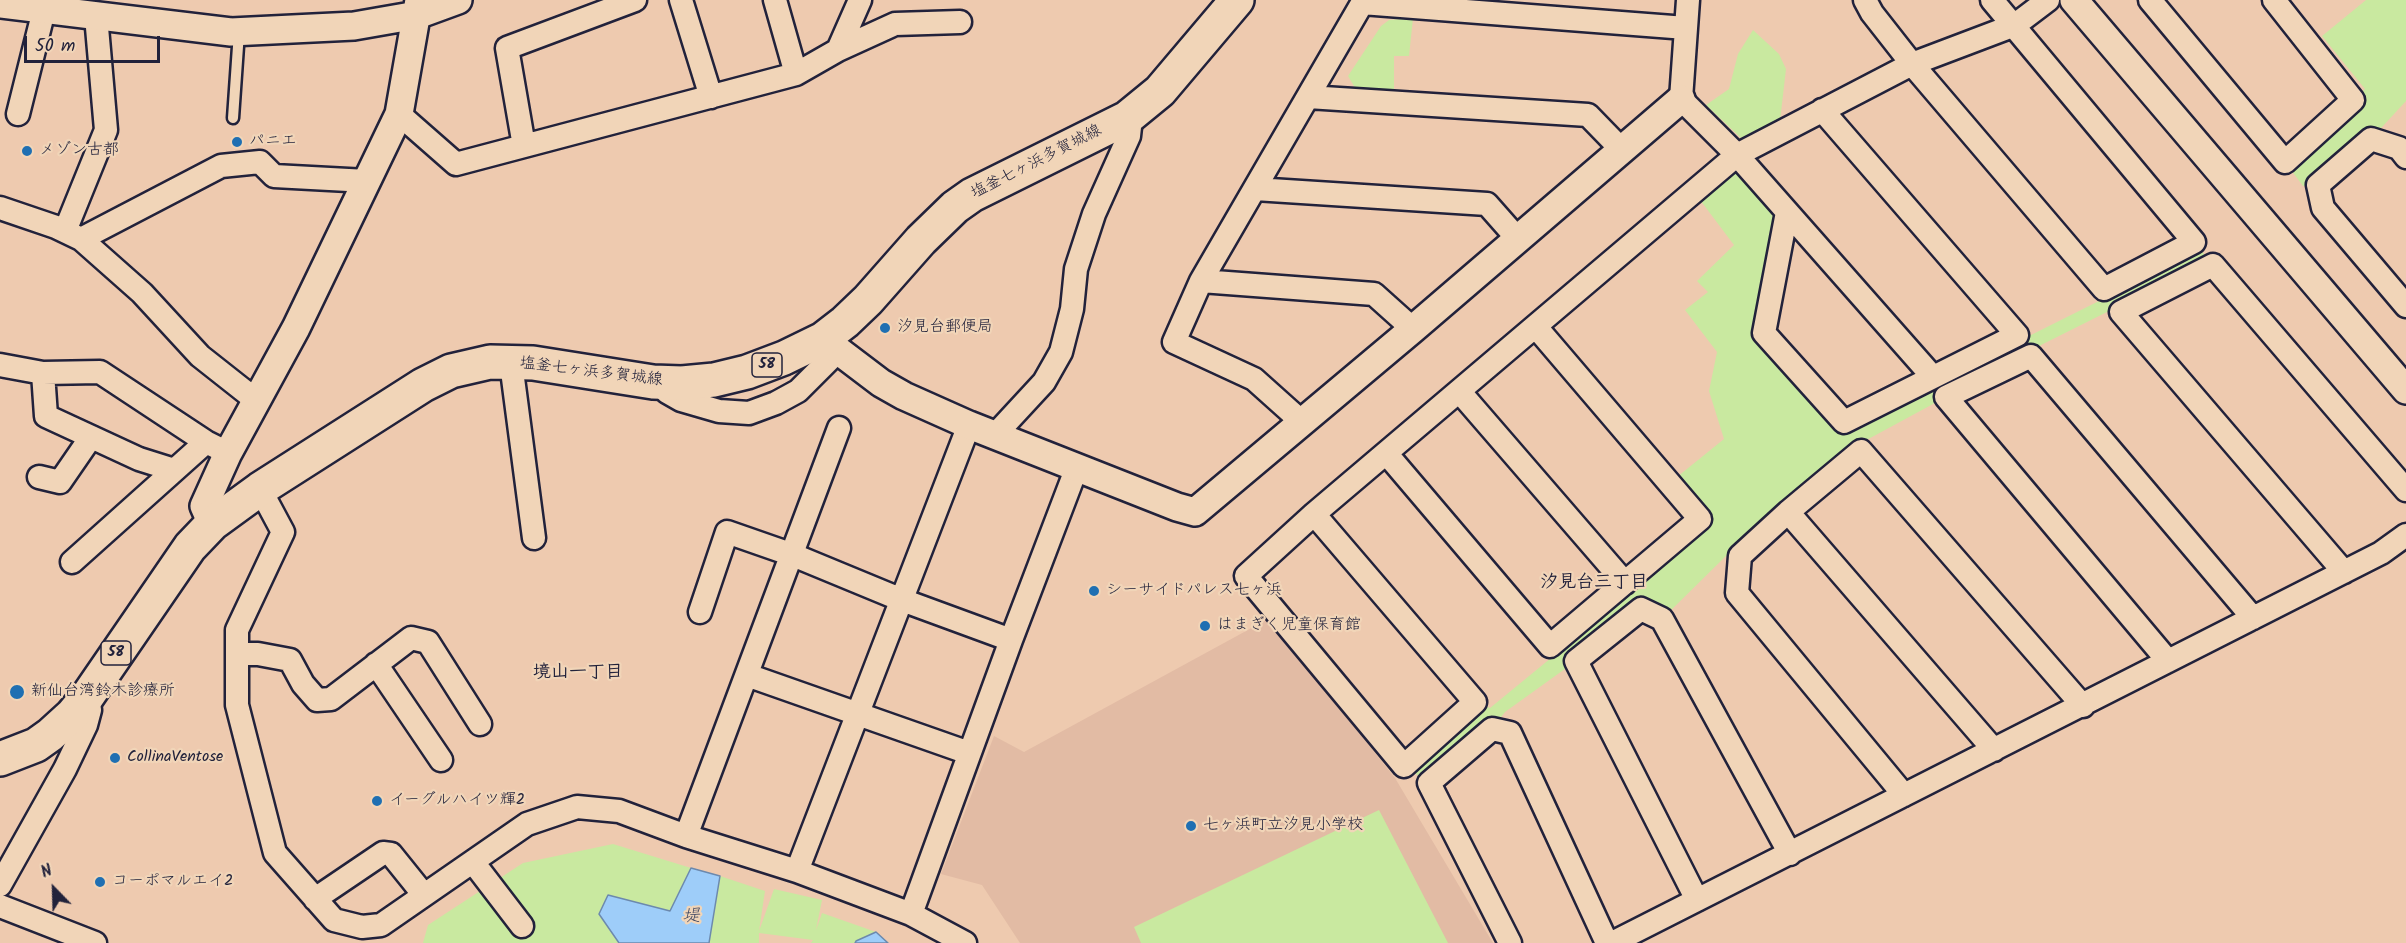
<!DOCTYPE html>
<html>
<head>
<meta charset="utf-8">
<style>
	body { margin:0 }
	#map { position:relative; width:2406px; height:943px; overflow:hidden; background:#eecaaf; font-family:Kalam,sans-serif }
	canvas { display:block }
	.north { position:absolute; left:24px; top:859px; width:60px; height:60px; -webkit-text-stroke:4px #f1d5b8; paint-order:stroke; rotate:337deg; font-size:16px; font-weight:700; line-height:24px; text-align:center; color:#22223b }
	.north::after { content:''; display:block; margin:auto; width:21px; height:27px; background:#22223b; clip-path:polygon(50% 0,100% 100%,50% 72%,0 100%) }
	.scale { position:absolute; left:24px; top:36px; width:136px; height:27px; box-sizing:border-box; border:3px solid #22223b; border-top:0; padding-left:8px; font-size:18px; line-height:21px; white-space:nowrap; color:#22223b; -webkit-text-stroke:4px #f1d5b8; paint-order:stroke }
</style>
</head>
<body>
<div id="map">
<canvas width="2406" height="943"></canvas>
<div class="north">N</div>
<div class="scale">50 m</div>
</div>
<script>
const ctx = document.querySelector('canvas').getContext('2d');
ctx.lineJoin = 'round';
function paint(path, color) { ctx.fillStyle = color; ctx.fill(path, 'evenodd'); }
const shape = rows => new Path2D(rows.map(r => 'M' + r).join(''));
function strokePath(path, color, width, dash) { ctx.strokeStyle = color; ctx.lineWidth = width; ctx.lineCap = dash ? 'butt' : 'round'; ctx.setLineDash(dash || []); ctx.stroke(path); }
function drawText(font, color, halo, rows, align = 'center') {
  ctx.font = font + ' Kalam,"Klee One",sans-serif'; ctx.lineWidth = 4.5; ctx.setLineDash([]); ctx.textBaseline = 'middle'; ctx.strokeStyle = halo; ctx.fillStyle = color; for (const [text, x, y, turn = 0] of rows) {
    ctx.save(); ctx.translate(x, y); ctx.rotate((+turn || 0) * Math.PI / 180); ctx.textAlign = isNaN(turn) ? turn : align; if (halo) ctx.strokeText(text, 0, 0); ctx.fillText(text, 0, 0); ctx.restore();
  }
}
paint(shape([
	[1268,619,1395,778,1493,943,1020,943,982,885,941,874,994,736,1024,752]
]), '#e2bba4');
paint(shape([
	[2366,0,2406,0,2406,101,2371,139,2318,185,2303,186,2285,162,2365,89,2322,36],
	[1413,18,1409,56,1394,56,1394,93,1357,91,1348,76,1381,26,1389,20],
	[1753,30,1779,54,1786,69,1780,121,1741,138,1706,105,1729,89,1738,54],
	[1737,155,1787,212,1764,333,1844,422,2017,335,2031,335,2101,300,2104,289,2194,242,2213,265,2111,310,2041,345,2031,356,1946,397,1861,443,1726,556,1662,619,1641,609,1576,661,1505,712,1492,729,1429,783,1404,766,1475,702,1490,708,1551,658,1550,646,1700,519,1677,477,1724,439,1709,391,1717,352,1685,310,1708,292,1697,281,1734,245,1694,192],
	[1379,810,1448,943,1141,943,1134,927],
	[613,844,691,868,670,911,599,914,619,943,423,943,428,925,523,863],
	[720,876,765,891,759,931,774,889,822,900,816,930,822,913,876,932,855,943,811,943,813,940,759,933,759,943,709,943]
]), '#c9e9a0');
const water = shape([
	[691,868,720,876,709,943,619,943,599,914,608,895,670,911,691,868],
	[876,932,888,943,855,943,856,941,876,932]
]);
paint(water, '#9ecdf9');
strokePath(water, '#6c89ad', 1.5);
const service = shape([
	[233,118,239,32]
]);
const minor = shape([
	[681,0,711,97],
	[775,0,796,74],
	[1364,0,1201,281,1374,294,1413,329],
	[1688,0,1681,99,1737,155,1932,376],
	[1865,0,1872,13,1912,64,2104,289,2194,242,1992,0],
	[2150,0,2285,162,2353,100,2274,0],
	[1362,3,1686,28],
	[838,50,895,24,960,22],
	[1308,97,1588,115,1622,150],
	[18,114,44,10],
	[399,114,456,164,796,74,838,50,860,0],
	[524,146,507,48,635,0],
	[2406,157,2399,148,2371,139,2318,185,2323,208,2406,306],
	[1255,189,1487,204,1517,238],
	[0,208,56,227,81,239,142,293,200,356,257,401],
	[1787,212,1764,333,1844,422,2017,335,1822,110],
	[65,231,106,130,96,16],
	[81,239,221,166,260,162,274,176,367,181],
	[1201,281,1174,342,1254,379,1302,422],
	[511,363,534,538],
	[0,365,43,373,100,372,206,442,228,453],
	[43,373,46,416,139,459,174,470],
	[659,382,667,392,681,400,719,411,749,413,776,403,798,391,838,351],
	[1459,391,1625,583],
	[995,435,1044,382,1061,352,1072,309,1076,269,1094,214,1129,136,1130,127,1127,118],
	[1386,453,1550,646,1700,519,1536,327],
	[39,477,60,482,91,437],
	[260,489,283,532,237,630,237,705,275,853,334,920,362,927,381,925,527,824,577,807,619,811,686,836,797,871,911,914,965,943],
	[1788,512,1994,750],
	[1314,514,1475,702,1404,766,1246,576,1314,514,1737,155,1912,64,2015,25,2048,0],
	[72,562,206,442],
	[2344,572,2121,312,2213,265,2406,490],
	[700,612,727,532,793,555,902,600,1011,640],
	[237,654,258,654,290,660,303,684,317,700,331,699,411,638,428,642,480,724],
	[2168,661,1946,397,2031,356,2253,618],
	[376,664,441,760],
	[747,675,969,753],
	[1904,795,1737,593,1740,556,1788,512,1861,451,2083,706],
	[686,836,839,428],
	[473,862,522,926],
	[797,871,969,425],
	[0,885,65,769,86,725,90,710,87,697],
	[315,899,383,853,391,854,424,895],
	[1697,900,1576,661,1641,609,1662,619,1790,854],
	[0,906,95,943],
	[911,914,1011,640,1077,467],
	[1510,943,1429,783,1492,729,1510,733,1607,943],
	[1612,943,2381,553,2406,535]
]);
const tertiary = shape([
	[2074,0,2406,390],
	[0,4,231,32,354,26,417,15,458,0],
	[823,339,881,383,904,396,969,425,1177,507,1195,512,1413,329,1681,99],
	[212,524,204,506,228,453,296,328,399,114,419,0]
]);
const primary = shape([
	[0,759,36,745,50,735,72,715,87,697,190,547,212,524,260,489,423,385,451,371,490,362,533,363,653,382,682,383,714,380,747,372,784,358,823,339,845,322,868,300,921,240,955,207,972,195,1127,118,1160,91,1237,0]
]);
strokePath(service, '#22223b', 15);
strokePath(minor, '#22223b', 27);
strokePath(tertiary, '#22223b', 32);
strokePath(primary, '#22223b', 38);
strokePath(service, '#f1d5b8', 10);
strokePath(minor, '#f1d5b8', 22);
strokePath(tertiary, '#f1d5b8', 27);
strokePath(primary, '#f1d5b8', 33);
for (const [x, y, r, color] of [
	[237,142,6,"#1f6fb2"],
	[27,151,6,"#1f6fb2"],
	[885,328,6,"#1f6fb2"],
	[1094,591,6,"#1f6fb2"],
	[1205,626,6,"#1f6fb2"],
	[17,692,8,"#1f6fb2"],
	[115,758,6,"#1f6fb2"],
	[377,801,6,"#1f6fb2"],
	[1191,826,6,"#1f6fb2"],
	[100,882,6,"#1f6fb2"]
]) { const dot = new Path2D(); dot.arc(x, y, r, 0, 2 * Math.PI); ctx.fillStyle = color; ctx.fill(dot); strokePath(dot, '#f1d5b8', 2); }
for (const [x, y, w] of [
	[767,365,30],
	[116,653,30]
]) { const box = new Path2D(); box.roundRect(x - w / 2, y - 12, w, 24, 4.5); ctx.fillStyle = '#f1d5b8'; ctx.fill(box); strokePath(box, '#22223b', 1.5); }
drawText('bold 15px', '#22223b', null, [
	["58",767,365],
	["58",116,653]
]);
drawText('16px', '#22223b', '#f1d5b8', [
	["パニエ",249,142],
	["メゾン古都",39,151],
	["汐見台郵便局",897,328],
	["シーサイドパレス七ヶ浜",1106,591],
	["はまぎく児童保育館",1217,626],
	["新仙台湾鈴木診療所",31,692],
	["CollinaVentose",127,758],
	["イーグルハイツ輝2",389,801],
	["七ヶ浜町立汐見小学校",1203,826],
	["コーポマルエイ2",112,882]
], 'left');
drawText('16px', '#22223b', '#f1d5b8', [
	["塩釜七ヶ浜多賀城線",1037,163,-27],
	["塩釜七ヶ浜多賀城線",591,373,7]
]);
drawText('bold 18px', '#22223b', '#f1d5b8', [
	["汐見台三丁目",1594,584],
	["境山一丁目",578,674]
]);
drawText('italic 18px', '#3b4461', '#f1d5b8', [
	["堤",691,918]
]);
</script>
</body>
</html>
